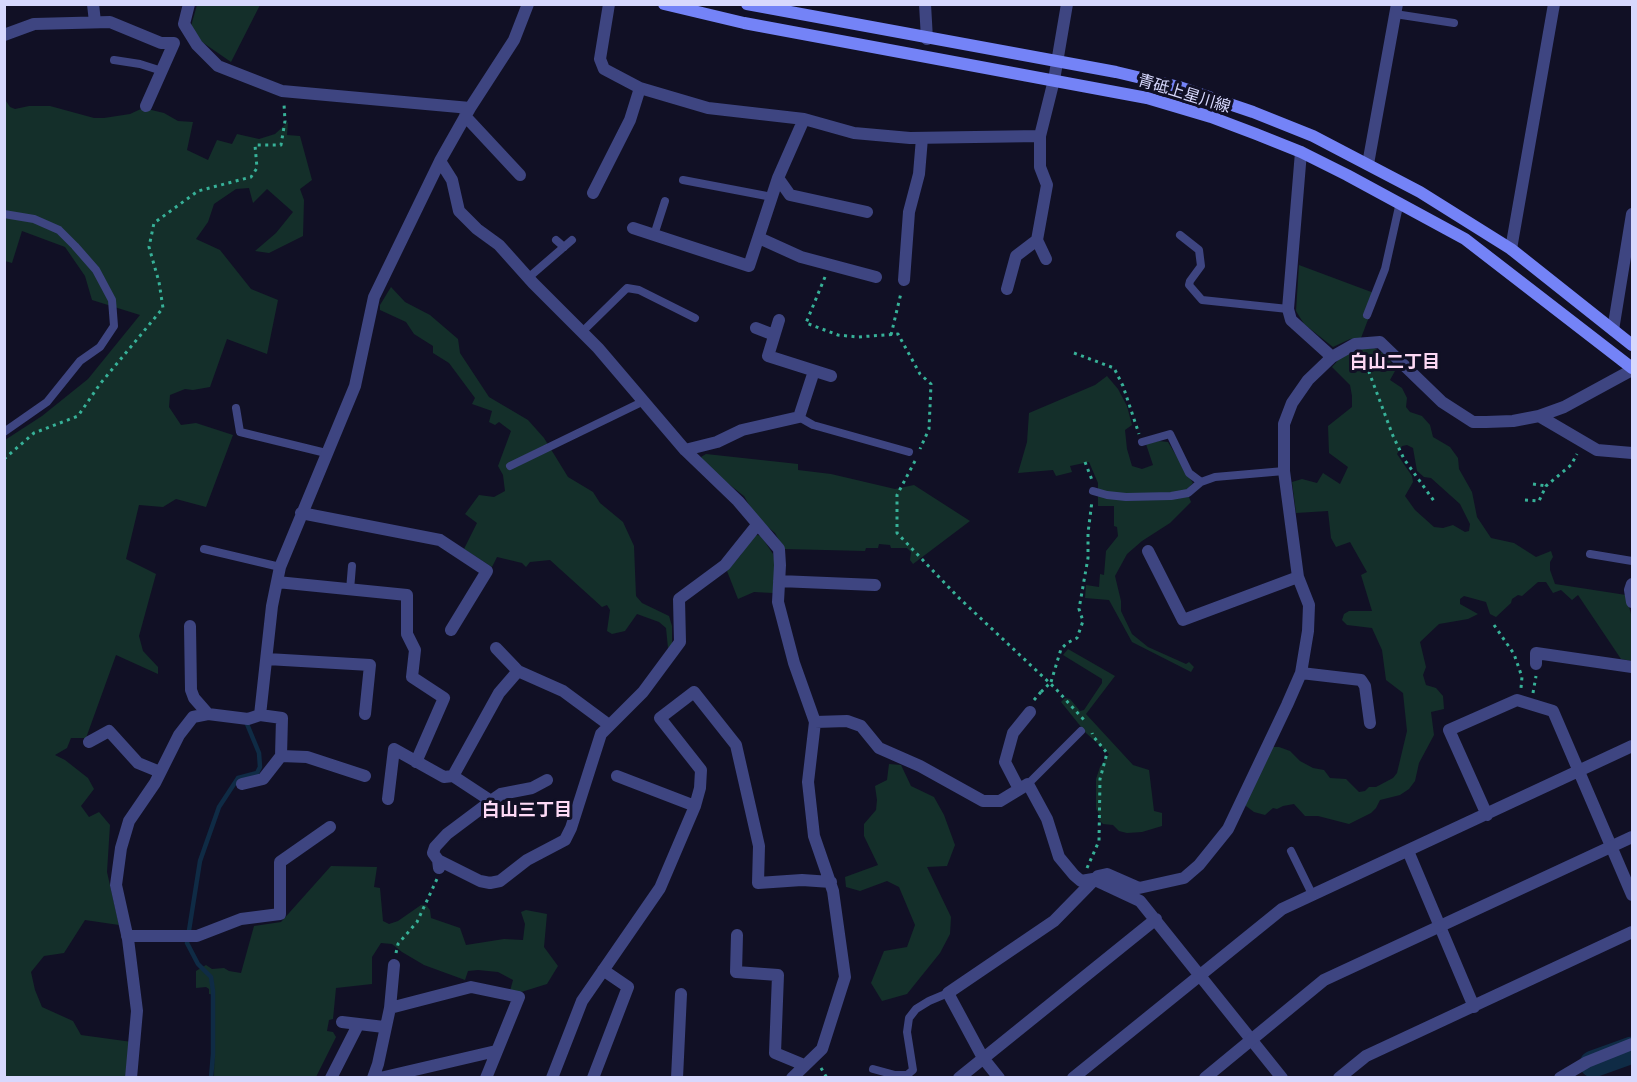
<!DOCTYPE html>
<html>
<head>
<meta charset="utf-8">
<style>
	body { margin:0 }
	#map { position:relative; width:1637px; height:1082px; overflow:hidden; background:#111025; font-family:"Work Sans",sans-serif }
	canvas { display:block }
	.frame { position:absolute; inset:0; border:6px solid #d7d8fd; pointer-events:none }
</style>
</head>
<body>
<div id="map">
<canvas width="1637" height="1082"></canvas>
<div class="frame"></div>
</div>
<script>
const ctx = document.querySelector('canvas').getContext('2d');
ctx.lineJoin = 'round';
function paint(path, color) { ctx.fillStyle = color; ctx.fill(path, 'evenodd'); }
const shape = rows => new Path2D(rows.map(r => 'M' + r).join(''));
function strokePath(path, color, width, dash) { ctx.strokeStyle = color; ctx.lineWidth = width; ctx.lineCap = dash ? 'butt' : 'round'; ctx.setLineDash(dash || []); ctx.stroke(path); }
function drawText(font, color, halo, rows, align = 'center') {
  ctx.font = font + ' "Work Sans","Noto Sans JP",sans-serif'; ctx.lineWidth = 6; ctx.setLineDash([]); ctx.textBaseline = 'middle'; ctx.strokeStyle = halo; ctx.fillStyle = color; for (const [text, x, y, turn = 0] of rows) {
    ctx.save(); ctx.translate(x, y); ctx.rotate((+turn || 0) * Math.PI / 180); ctx.textAlign = isNaN(turn) ? turn : align; if (halo) ctx.strokeText(text, 0, 0); ctx.fillText(text, 0, 0); ctx.restore();
  }
}
paint(shape([
	[197,5,260,5,231,62,202,42,191,26],
	[4,98,10,107,15,109,29,106,50,106,94,118,104,118,130,114,143,108,164,113,178,121,193,122,187,150,208,160,217,140,232,144,237,134,259,139,275,134,288,122,287,135,300,136,312,180,300,189,304,200,303,236,269,253,255,251,276,233,293,212,267,189,253,203,249,188,236,189,214,204,208,222,196,239,220,250,251,289,278,300,267,354,227,339,210,387,193,390,185,389,170,395,169,407,181,425,196,423,233,435,206,507,176,499,163,507,139,505,126,559,156,574,139,636,143,651,158,667,158,674,116,655,86,738,71,738,67,748,55,755,65,760,88,778,94,789,81,806,89,817,99,812,110,825,107,872,119,925,85,920,64,953,44,956,31,972,35,990,42,1007,73,1021,81,1035,132,1042,130,1077,5,1077,5,440,42,416,88,379,140,315,92,300,85,276,65,247,22,231,12,263,5,261],
	[1299,265,1374,293,1363,315,1369,317,1361,338,1350,339,1333,347,1304,324,1296,311],
	[391,287,405,302,430,315,458,339,460,353,489,397,528,420,544,438,568,477,593,492,600,503,623,522,634,546,636,596,642,603,669,616,672,626,672,645,668,648,666,628,659,622,637,614,625,631,612,634,607,631,610,610,607,605,602,607,550,560,530,562,526,567,522,563,497,557,492,567,464,549,477,523,465,514,479,495,494,497,505,491,503,475,498,466,511,431,499,422,495,425,489,422,492,411,472,404,475,398,449,363,433,353,433,346,414,334,406,322,380,310,380,305],
	[1374,348,1388,356,1395,371,1390,380,1402,388,1407,398,1406,407,1410,412,1422,416,1430,425,1433,437,1450,447,1458,458,1459,469,1472,492,1477,517,1491,538,1514,543,1536,557,1551,551,1553,557,1550,562,1550,570,1555,584,1626,595,1632,618,1632,661,1621,659,1578,595,1572,600,1561,590,1553,593,1546,582,1538,582,1522,596,1518,595,1512,599,1511,603,1496,617,1490,614,1486,602,1464,596,1460,599,1460,604,1478,614,1468,619,1439,624,1420,642,1426,667,1423,675,1426,685,1436,688,1443,696,1444,709,1431,712,1434,735,1419,763,1415,781,1409,789,1400,795,1380,800,1376,808,1371,813,1349,824,1318,816,1305,816,1294,804,1283,806,1277,809,1273,808,1265,815,1254,812,1246,806,1246,799,1272,747,1279,747,1290,751,1300,761,1313,768,1324,770,1330,778,1346,779,1359,792,1365,791,1369,787,1376,787,1393,778,1397,773,1407,731,1403,693,1386,680,1382,650,1372,628,1347,625,1342,620,1344,614,1349,611,1372,611,1361,575,1367,572,1350,542,1336,547,1331,538,1328,511,1296,513,1292,482,1302,479,1317,483,1323,473,1340,484,1348,467,1329,453,1328,426,1352,407,1352,396,1350,385,1332,367,1340,358,1355,349],
	[1407,445,1413,448,1417,471,1424,477,1431,478,1460,504,1470,524,1469,531,1465,532,1453,525,1443,528,1434,527,1415,510,1405,496,1413,482,1412,476,1397,454,1402,446],
	[1107,376,1118,389,1127,406,1132,425,1125,430,1127,449,1132,466,1142,469,1153,465,1146,444,1159,441,1168,442,1193,483,1186,490,1191,502,1170,523,1142,541,1127,554,1115,576,1121,601,1121,611,1132,634,1148,647,1186,664,1189,662,1194,667,1191,672,1132,642,1109,600,1085,598,1086,585,1099,587,1100,574,1104,575,1106,551,1118,536,1117,527,1114,526,1114,506,1098,506,1098,483,1089,462,1070,466,1072,472,1056,476,1053,470,1018,473,1027,442,1029,413,1095,385],
	[706,454,798,464,798,470,831,474,895,489,914,485,970,521,913,564,910,560,911,552,907,548,891,548,890,545,879,544,878,548,866,548,865,551,784,549,775,533,756,517,744,496,708,468,701,457],
	[757,535,761,536,773,554,775,563,773,593,754,592,738,599,727,571,740,556,752,537],
	[1068,649,1115,676,1086,714,1133,765,1149,770,1154,811,1162,813,1162,826,1142,832,1127,833,1119,831,1113,825,1103,824,1099,820,1099,814,1096,809,1096,779,1100,767,1109,754,1086,733,1061,702,1065,698,1070,699,1080,711,1084,710,1102,683,1102,679,1063,655],
	[889,764,901,765,911,786,934,797,944,815,955,845,947,866,927,867,951,917,950,934,940,953,907,994,882,1001,871,983,884,951,907,947,915,925,899,887,887,881,860,891,846,887,845,877,878,865,864,836,864,824,876,810,877,800,875,786,887,780],
	[331,866,377,867,374,887,380,888,383,921,389,924,398,921,421,905,426,905,430,910,431,918,460,928,466,945,504,939,523,940,525,924,521,912,526,910,547,914,544,947,558,966,547,984,518,993,510,991,513,980,498,972,478,970,468,971,465,980,424,965,402,952,392,944,381,943,372,957,372,984,336,988,333,1019,329,1020,327,1031,333,1032,336,1037,316,1077,214,1077,215,995,209,994,209,989,206,987,196,988,196,971,206,965,212,969,224,968,229,971,241,973,254,926,281,922]
]), '#142f2a');
strokePath(shape([
	[211,1078,213,1054,213,991,211,977,198,964,187,943,200,861,219,807,238,778,257,773,260,767,259,753,247,724]
]), '#0f2b45', 4.5);
strokePath(shape([
	[1593,1064,1632,1050]
]), '#0f2b45', 27);
strokePath(shape([
	[825,277,806,323,838,335,858,337,898,334,920,374,931,384,929,429,920,449],
	[891,335,901,293],
	[1074,353,1114,368,1123,386,1139,434],
	[1367,356,1369,372,1393,436,1404,459,1434,501],
	[4,459,34,433,78,416,100,384,163,308,159,282,149,247,154,223,198,191,251,177,257,168,255,145,281,145,285,121,284,104],
	[915,461,897,495,897,533,958,597,1055,688,1084,720],
	[1085,462,1092,480],
	[1533,484,1546,486],
	[1525,500,1539,501,1546,486,1571,465,1577,454],
	[1494,625,1514,654,1522,677,1521,688],
	[1051,682,1061,649,1067,643,1077,638,1083,621,1079,609,1088,558,1088,533,1092,501],
	[1533,693,1536,676],
	[1034,700,1041,692],
	[1087,868,1099,841,1100,779,1107,753,1093,736,1092,733],
	[396,953,398,944,417,922,437,879],
	[821,1068,827,1078]
]), '#37b198', 3, [3, 4.5]);
strokePath(shape([
	[1395,14,1454,23],
	[114,60,140,64,162,71],
	[683,180,772,197],
	[4,214,34,219,59,230,75,246,96,270,112,300,114,326,100,347,80,361,47,402,4,432],
	[654,235,665,201],
	[1180,235,1199,250,1201,266,1190,281,1189,285,1202,300,1288,309],
	[556,240,564,247],
	[528,278,572,240],
	[1367,315,1385,269,1400,202],
	[582,332,627,288,639,290,695,318],
	[236,408,240,432,326,453],
	[799,417,813,425,909,452],
	[1142,442,1170,434,1189,473,1201,482],
	[510,466,644,401],
	[1093,491,1107,495,1126,497,1171,496,1188,493,1201,482,1215,477,1284,471],
	[204,549,280,567],
	[1590,554,1632,561],
	[350,590,352,566],
	[1028,784,1081,731],
	[1291,851,1312,894],
	[873,1069,895,1075,907,1075,913,1070,907,1032,909,1018,916,1009,929,1001,948,993]
]), '#3e4581', 8);
strokePath(shape([
	[93,4,95,22],
	[189,4,184,24,197,45,218,66,282,91,470,108],
	[528,4,514,40,470,108,440,161,452,180,459,211,477,229,499,245,533,283,598,348,685,450,738,501,779,549,780,565,778,602,794,663,815,722,847,721,861,726,879,748,920,766,983,801,1000,801,1028,784,1047,819,1059,857,1074,875,1081,881,1093,879,1140,901,1282,1078],
	[925,4,927,39],
	[4,35,34,24,110,22,161,43,174,43,146,106],
	[640,88,708,108,804,119,854,133,910,138,1040,136],
	[465,116,520,175],
	[1301,152,1288,309,1291,320,1332,357],
	[1368,164,1397,4],
	[778,178,790,195,867,212],
	[593,193,630,120,640,88,604,69,600,59,609,4],
	[633,228,749,266,778,178,804,119],
	[759,238,801,257,876,277],
	[1511,249,1554,4],
	[1046,259,1037,240,1047,185,1040,167,1040,136,1054,80],
	[904,280,909,212,919,174,922,138],
	[1007,289,1016,256,1037,240],
	[779,320,768,356,831,376],
	[756,328,774,335],
	[1613,330,1632,214],
	[1539,416,1597,450,1632,453],
	[685,450,717,442,742,430,799,417,814,371],
	[301,513,440,540,487,571,451,630],
	[1148,551,1183,620,1298,577],
	[779,581,875,585],
	[277,582,407,595,407,634,415,650,412,677,444,698,416,762],
	[1632,584,1630,590,1632,602],
	[190,626,191,690,194,698,208,714],
	[496,648,518,671,563,691,609,725],
	[267,659,370,665,365,714],
	[1536,664,1536,653,1632,667],
	[1301,673,1361,680,1365,686,1370,723],
	[89,742,109,731,138,763,160,772],
	[281,756,307,757,365,776],
	[617,776,695,806],
	[242,784,263,779,281,756,282,718,260,715],
	[1019,789,1005,762,1013,733,1030,712],
	[388,799,394,749,444,777,453,776],
	[491,801,453,776,499,693,518,671],
	[1487,815,1449,730,1517,700,1553,711,1632,895],
	[1408,851,1474,1007],
	[438,860,433,853,435,847,447,834,491,801,501,794,532,788,547,780],
	[439,868,438,860,480,881,490,883,500,881,527,860,565,840,571,828,601,734,643,692,680,642,679,599,725,565,757,525],
	[737,935,736,972,778,975,775,1053,804,1065],
	[127,936,197,936,241,919,280,914,280,862,330,827],
	[390,1008,471,987,519,997,486,1078],
	[342,1022,384,1027],
	[131,1078,137,1011,128,939,116,885,121,848,129,821,155,783,179,735,193,717,208,714,248,719,260,715,272,606,280,567,355,386,374,297,440,161],
	[331,1078,358,1025],
	[373,1078,378,1064,390,1008,394,965],
	[380,1078,496,1051],
	[552,1078,582,1001,660,888,695,806,700,788,701,770,660,718,694,692,736,745,759,846,758,883,802,880,831,882],
	[593,1078,628,987,603,970],
	[677,1078,681,994],
	[792,1078,822,1049,845,977,833,891,814,836,808,782,815,722],
	[959,1078,1156,919],
	[999,1078,983,1058,948,993,1054,921,1098,876,1107,874,1139,888,1184,878,1199,865,1228,829,1287,705,1301,673,1308,631,1309,605,1298,577,1284,471,1284,424,1292,403,1308,380,1332,357,1355,344,1380,342,1442,402,1473,422,1486,422,1513,421,1539,416,1564,407,1632,370],
	[1073,1078,1282,909,1632,746],
	[1339,1078,1366,1056,1632,932]
]), '#3e4581', 12);
strokePath(shape([
	[1054,80,1067,4],
	[1205,1078,1324,980,1632,837],
	[1560,1078,1587,1062,1632,1044]
]), '#3e4581', 12);
strokePath(shape([
	[664,4,744,23,1147,98,1211,117,1256,134,1301,152,1347,175,1465,239,1632,368],
	[747,4,1116,72,1179,87,1253,112,1313,136,1420,192,1511,249,1632,345]
]), '#7483f7', 12);
strokePath(shape([
	[1041,692,1051,682]
]), '#37b198', 3, [3, 4.5]);
drawText('16px', '#d7d8fd', '#111025', [
	["青砥上星川線",1184,94,17]
]);
drawText('bold 18px', '#fdd9f5', '#111025', [
	["白山二丁目",1395,363],
	["白山三丁目",527,811]
]);
</script>
</body>
</html>
